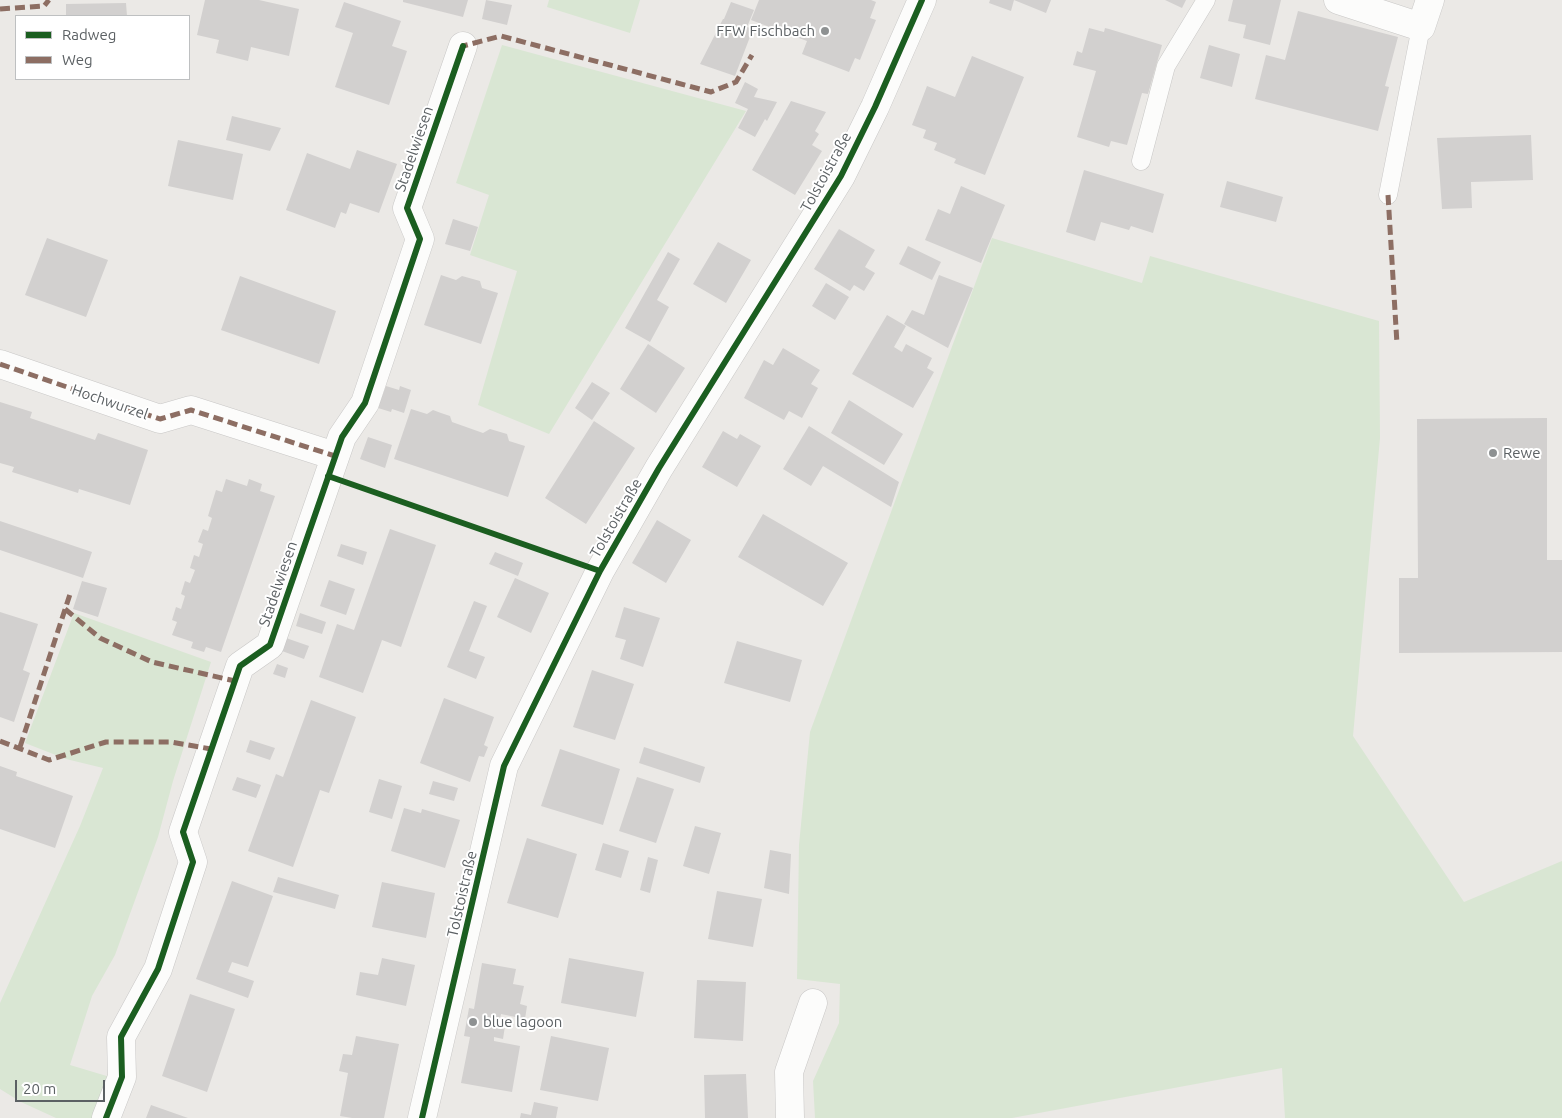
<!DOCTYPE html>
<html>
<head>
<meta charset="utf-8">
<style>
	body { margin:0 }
	#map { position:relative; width:1562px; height:1118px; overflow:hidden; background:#ebe9e6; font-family:Ubuntu,sans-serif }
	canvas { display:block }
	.legend { position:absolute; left:15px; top:15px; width:175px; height:65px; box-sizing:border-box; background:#fff; border:1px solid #bec0c1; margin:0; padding:6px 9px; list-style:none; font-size:15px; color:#5c6164 }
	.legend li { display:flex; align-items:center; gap:10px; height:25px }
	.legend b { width:25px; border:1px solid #bec0c1 }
	.scale { position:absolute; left:15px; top:1080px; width:90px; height:22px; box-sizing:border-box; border:2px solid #5c6164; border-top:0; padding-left:6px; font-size:15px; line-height:18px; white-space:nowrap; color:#5c6164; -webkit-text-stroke:4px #fff; paint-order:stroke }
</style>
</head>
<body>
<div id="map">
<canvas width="1562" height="1118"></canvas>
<ul class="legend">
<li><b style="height:6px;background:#1b5e20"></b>Radweg</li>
<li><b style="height:6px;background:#8d6e63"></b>Weg</li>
</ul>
<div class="scale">20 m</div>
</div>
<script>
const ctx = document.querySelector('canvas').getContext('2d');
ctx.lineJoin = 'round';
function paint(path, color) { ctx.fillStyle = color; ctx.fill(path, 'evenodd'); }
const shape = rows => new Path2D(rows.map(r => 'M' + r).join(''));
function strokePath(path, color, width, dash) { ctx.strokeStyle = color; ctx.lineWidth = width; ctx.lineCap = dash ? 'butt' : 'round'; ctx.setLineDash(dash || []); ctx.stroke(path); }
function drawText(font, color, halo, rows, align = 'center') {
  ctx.font = font + ' Ubuntu,sans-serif'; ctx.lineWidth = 4; ctx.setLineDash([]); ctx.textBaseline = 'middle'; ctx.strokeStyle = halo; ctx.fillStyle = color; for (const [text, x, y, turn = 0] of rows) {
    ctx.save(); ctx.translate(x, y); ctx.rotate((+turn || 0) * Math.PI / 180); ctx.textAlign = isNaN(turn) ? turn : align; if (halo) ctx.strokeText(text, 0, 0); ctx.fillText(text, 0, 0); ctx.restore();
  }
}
paint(shape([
	[549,0,640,0,630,33,547,7],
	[502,45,746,111,549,434,478,405,517,271,470,255,489,195,456,183],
	[992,238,1142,283,1150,256,1379,321,1380,438,1353,736,1464,902,1562,861,1562,1118,1285,1118,1282,1068,1012,1118,815,1118,813,1081,839,1023,840,984,797,979,799,845,810,732],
	[74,613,211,662,173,781,158,837,115,955,92,996,70,1065,110,1077,95,1118,56,1118,21,1102,0,1089,0,1003,80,826,103,768,66,759,25,743]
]), '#d9e6d3');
paint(shape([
	[205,0,259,0,299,9,289,56,251,47,248,61,216,53,219,40,197,35],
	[403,0,468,0,463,17,403,2],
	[486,0,512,5,507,25,482,19],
	[759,0,871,0,876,2,870,18,876,20,860,60,855,58,849,72,802,54,807,41,751,20],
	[990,0,1051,0,1046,13,1014,0,1011,11,989,3],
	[1165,0,1186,0,1182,8],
	[1233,0,1281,0,1270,45,1243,38,1246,25,1228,21],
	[344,2,401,21,392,46,407,51,389,105,335,87,353,33,335,27],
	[731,2,754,10,747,27,753,29,735,76,700,64,723,19,724,19],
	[126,3,127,16,66,16,66,4],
	[1298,11,1398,37,1385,86,1389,87,1378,131,1255,99,1266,55,1285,60],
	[1089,28,1104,32,1105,28,1109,29,1162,45,1148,94,1142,93,1127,145,1111,141,1109,147,1077,137,1096,71,1073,65,1077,51,1082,53],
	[1209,45,1240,54,1232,87,1200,78],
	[972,56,1024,77,985,175,954,163,956,159,934,150,937,143,923,138,926,130,912,125,927,86,955,97],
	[745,82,758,89,754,97,777,102,767,121,765,119,755,137,738,128,748,109,735,103],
	[791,101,826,112,815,131,819,134,812,145,822,151,795,195,752,170],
	[232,116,281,128,270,151,226,140],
	[1531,135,1533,180,1471,182,1472,208,1442,209,1437,138],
	[178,140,243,154,233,200,168,186],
	[357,150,397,164,379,213,350,203,346,214,341,212,335,228,286,210,307,153,350,169],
	[1084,170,1164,194,1153,233,1131,226,1129,230,1101,222,1095,241,1066,232],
	[1227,181,1283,197,1276,222,1220,207],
	[961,186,1005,205,981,263,925,240,938,209,950,214],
	[453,219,478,227,470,251,445,244],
	[839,229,875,250,865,267,875,273,864,291,854,285,850,291,814,269],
	[47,238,108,260,86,317,25,295],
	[718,242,751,260,726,303,693,284],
	[908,246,941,262,932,280,899,264],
	[668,252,680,259,657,300,669,307,650,342,625,328],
	[441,275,456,280,462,276,480,281,482,288,498,293,481,344,424,325],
	[939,275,973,288,948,348,904,324,912,310,924,315],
	[240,276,336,311,319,364,221,330],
	[826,283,849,297,835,320,812,306],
	[887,315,906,326,894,347,902,352,906,344,932,358,927,368,934,372,913,408,852,374],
	[648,344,685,368,656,413,620,389],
	[783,348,820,370,811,384,818,388,802,418,789,411,784,420,744,398,764,360,773,365],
	[592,382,610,393,592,420,575,408],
	[386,386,399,390,400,386,411,390,404,413,392,409,391,412,378,408],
	[849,400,903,434,884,465,831,433],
	[0,402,32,412,30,418,95,440,98,433,148,450,130,505,79,489,78,493,12,472,14,467,0,463],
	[411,409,427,414,433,410,441,413,450,416,452,422,483,433,490,429,507,434,509,441,525,446,508,497,394,459],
	[1547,418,1547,560,1562,560,1562,652,1399,653,1399,578,1418,578,1417,419],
	[594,421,635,448,586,524,545,498],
	[809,426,899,482,891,507,823,466,811,486,783,469],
	[723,431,737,439,740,434,761,446,737,487,702,467],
	[368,437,392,445,385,468,360,459],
	[226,479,247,486,249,479,262,484,260,491,275,496,221,652,206,647,204,652,191,648,193,642,172,635,177,622,172,620,176,607,181,609,185,596,181,594,185,581,190,583,195,570,190,568,194,555,199,557,203,544,198,542,203,529,208,531,212,518,208,516,216,490,222,492],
	[763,514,848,563,823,606,738,557],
	[657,520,691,540,666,583,632,563],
	[0,521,92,552,83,578,0,550],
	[390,529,436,545,401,647,382,640,363,693,319,677,337,624,354,630],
	[341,544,367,552,363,565,337,556],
	[495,552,523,563,518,576,489,564],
	[515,578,549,593,531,633,497,617],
	[329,580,355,589,346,615,320,606],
	[82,581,107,588,98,617,73,609],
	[474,601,487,606,469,651,485,657,476,679,447,667],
	[624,607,660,618,643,667,620,659,626,640,615,637],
	[0,612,38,624,23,670,30,673,14,722,0,717],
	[300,613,326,622,322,634,296,626],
	[286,638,309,646,304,659,282,651],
	[737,641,802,660,790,702,724,683],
	[277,664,288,668,285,678,273,674],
	[592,670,634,684,615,740,573,727],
	[444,698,494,717,484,745,488,747,484,757,479,756,470,782,420,763],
	[311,700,356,717,329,793,320,790,293,867,248,851,276,774,283,777],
	[250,740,275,748,270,760,246,752],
	[644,747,705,767,700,783,639,763],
	[560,749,620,769,603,825,541,806],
	[0,766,17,772,16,776,73,796,55,848,0,829],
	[237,777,261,785,256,798,232,790],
	[637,777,674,789,656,843,619,831],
	[379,779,402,786,392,819,369,812],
	[433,781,458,788,454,801,429,794],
	[404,808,421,813,422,809,460,820,445,868,391,851],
	[695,826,721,833,709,874,683,866],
	[527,838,577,854,558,918,507,903],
	[603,843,629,851,621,878,595,870],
	[770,850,791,854,789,894,764,888],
	[648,857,658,860,650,893,640,890],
	[278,877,339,895,335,909,273,892],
	[232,881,273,896,248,967,232,962,228,972,254,981,248,998,196,979],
	[382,882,435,893,426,938,372,927],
	[717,891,762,899,753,947,708,939],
	[382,958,415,965,406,1006,356,995,360,972,378,975],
	[569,958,644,972,636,1017,561,1003],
	[482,963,516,969,513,984,524,986,520,1004,527,1006,525,1019,501,1014,499,1024,505,1026,503,1039,494,1037,494,1041,520,1046,512,1092,461,1083,470,1037,464,1036,469,1008,474,1009],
	[697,980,746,982,743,1041,694,1038],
	[190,994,235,1009,207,1092,162,1076],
	[356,1036,399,1044,384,1118,352,1118,340,1116,348,1073,339,1071,343,1054,352,1055],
	[551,1036,609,1048,598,1101,540,1090],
	[746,1074,748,1118,705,1118,704,1075],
	[534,1102,558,1107,556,1118,520,1118,521,1113,531,1115],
	[151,1105,188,1118,146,1118]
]), '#d2d0cf');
const service = shape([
	[1141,161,1166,66,1206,0],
	[1388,195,1421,27]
]);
const minor = shape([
	[1338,0,1421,27,1430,0],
	[0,364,160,419,191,410,335,456],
	[106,1118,122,1077,121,1037,158,969,193,862,183,832,240,666,270,645,342,437,365,403,420,239,407,208,463,46],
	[422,1118,504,766,600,571,659,468,841,176,875,107,922,0],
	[790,1118,789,1072,813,1003]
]);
strokePath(service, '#c8c7c6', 19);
strokePath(minor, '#c8c7c6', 29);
strokePath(service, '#fcfcfb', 18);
strokePath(minor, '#fcfcfb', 28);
strokePath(shape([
	[0,9,44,6,49,0],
	[462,51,463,46,501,36,711,92,736,82,752,55],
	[1388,195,1397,344],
	[0,364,160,419,191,410,335,456],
	[65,609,100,638,152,662,235,681],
	[0,741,49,760,106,742,171,742,211,749],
	[20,747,71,591]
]), '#8d6e63', 5, [10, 5]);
strokePath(shape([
	[328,476,600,571],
	[106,1118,122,1077,121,1037,158,969,193,862,183,832,240,666,270,645,342,437,365,403,420,239,407,208,463,46],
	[422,1118,504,766,600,571,659,468,841,176,875,107,922,0]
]), '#1b5e20', 6);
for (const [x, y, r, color] of [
	[825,31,5,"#8e9192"],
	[1493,453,5,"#8e9192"],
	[473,1022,5,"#8e9192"]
]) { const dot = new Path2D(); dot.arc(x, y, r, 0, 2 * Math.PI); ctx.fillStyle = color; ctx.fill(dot); strokePath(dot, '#fff', 2); }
drawText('15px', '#5c6164', '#fff', [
	["FFW Fischbach",815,31,"right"],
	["Rewe",1503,453],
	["blue lagoon",483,1022]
], 'left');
drawText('15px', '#5c6164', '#fff', [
	["Stadelwiesen",414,149,-71],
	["Tolstoistraße",826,172,-61],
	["Hochwurzel",110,402,19],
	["Tolstoistraße",616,518,-60],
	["Stadelwiesen",278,584,-71],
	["Tolstoistraße",462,894,-77]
]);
</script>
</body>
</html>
